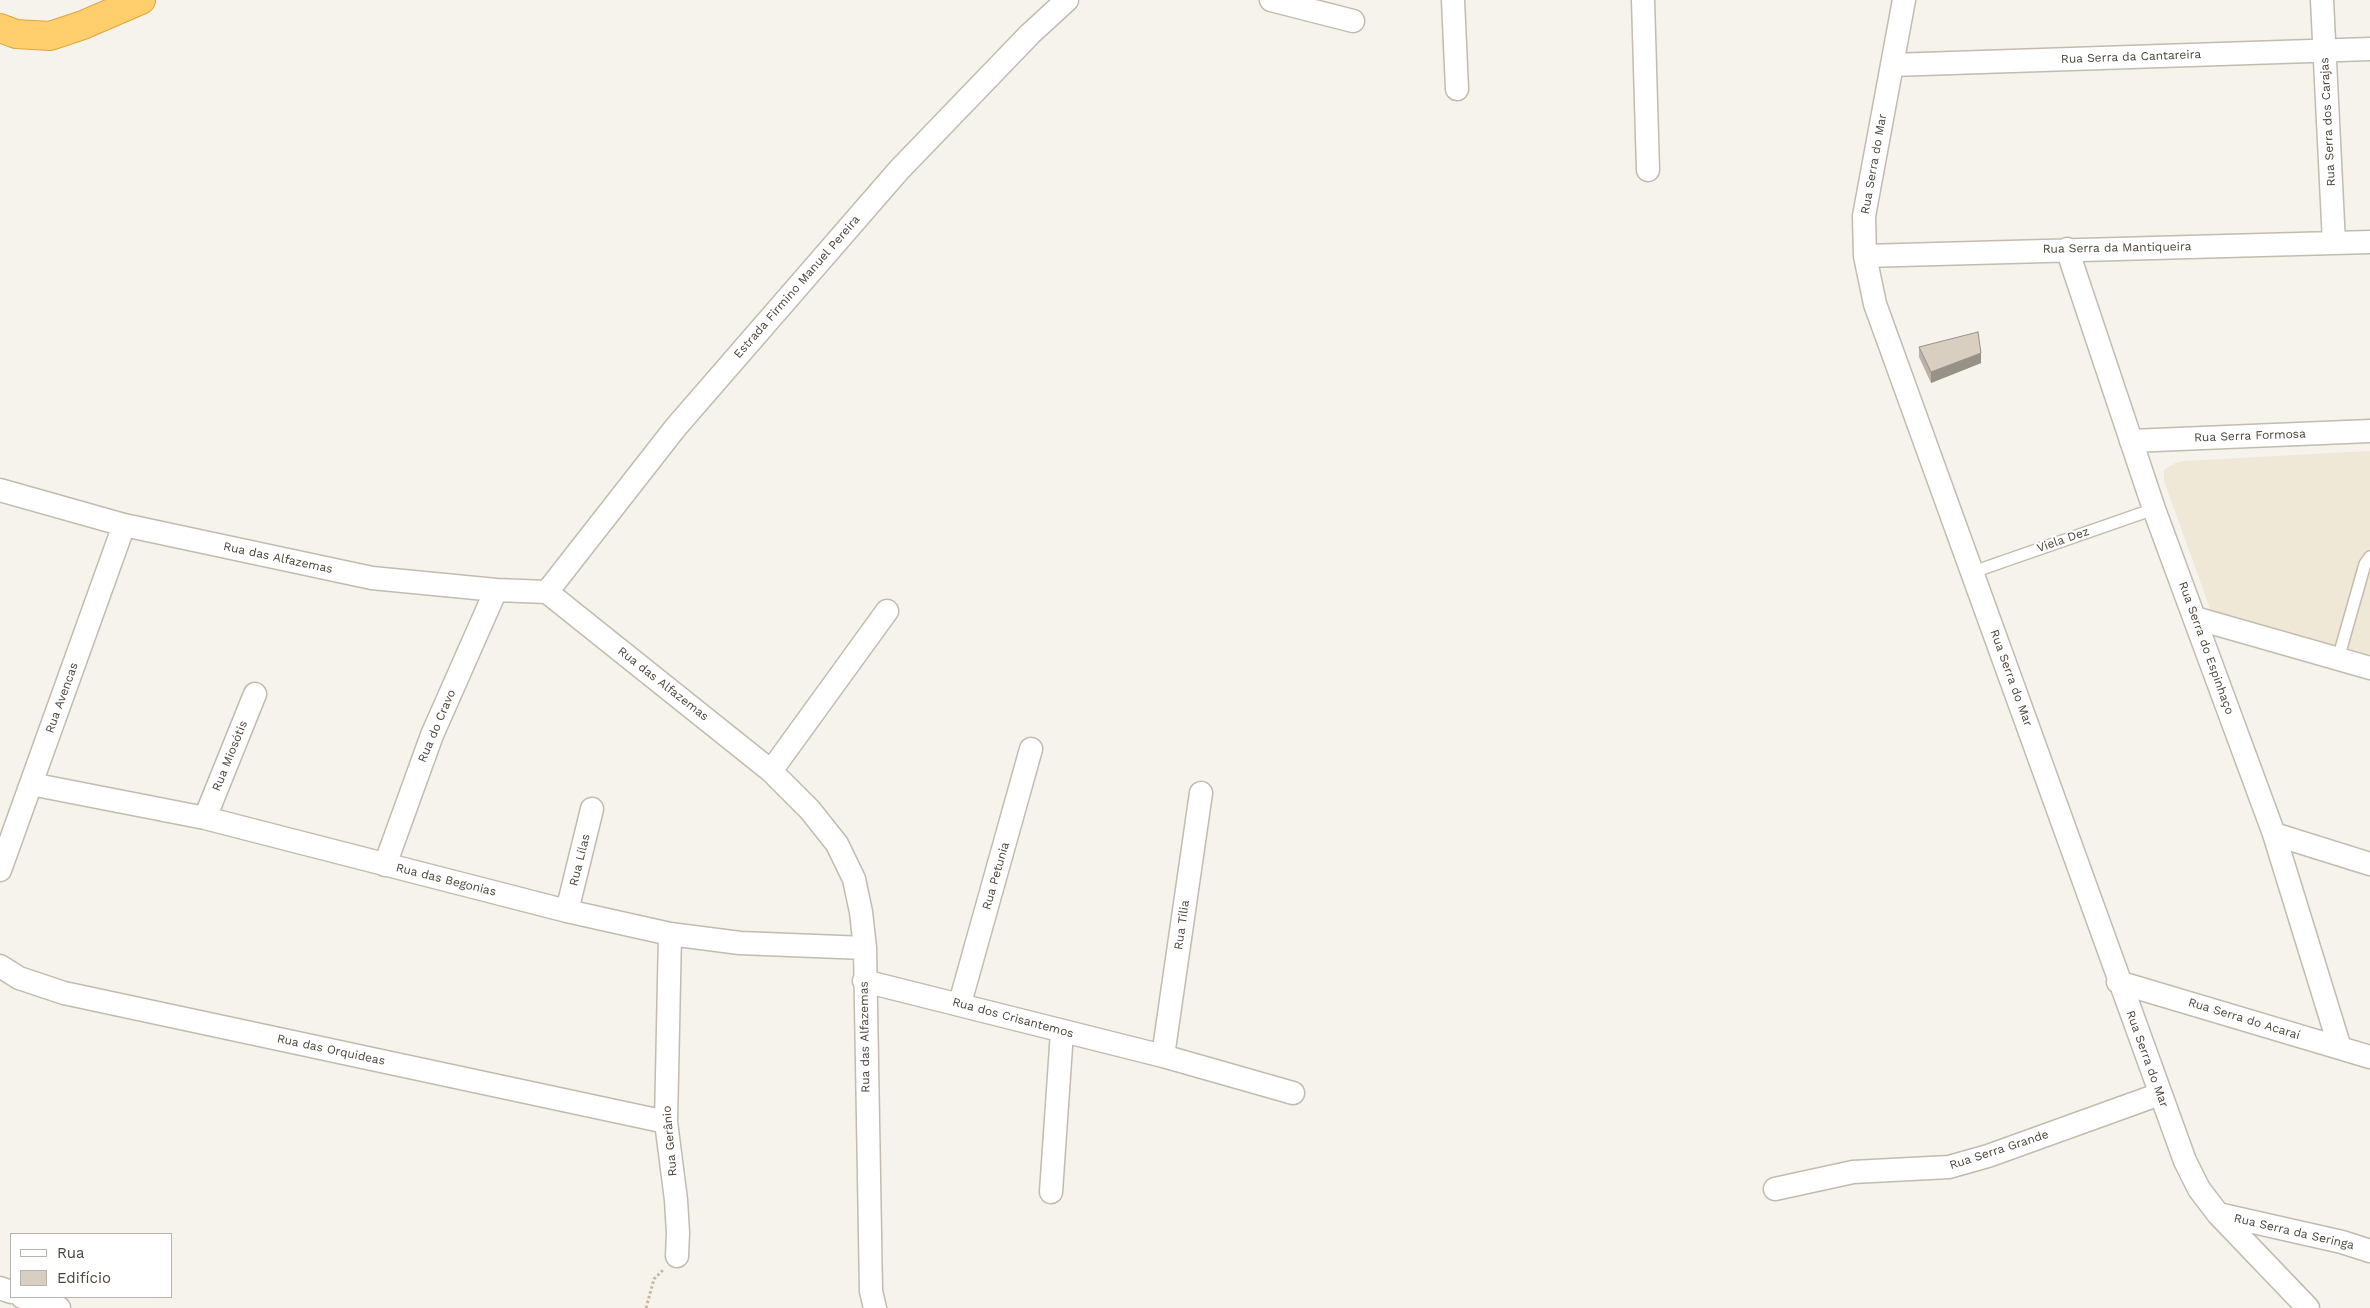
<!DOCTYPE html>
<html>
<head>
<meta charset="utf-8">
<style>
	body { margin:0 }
	#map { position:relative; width:2370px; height:1308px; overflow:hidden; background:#f6f3ec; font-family:"Work Sans",sans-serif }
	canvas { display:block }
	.legend { position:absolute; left:10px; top:1233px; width:162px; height:65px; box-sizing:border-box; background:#fff; border:1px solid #b7b4b0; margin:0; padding:6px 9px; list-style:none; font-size:15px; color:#4b4439 }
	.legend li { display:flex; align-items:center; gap:10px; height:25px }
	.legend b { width:25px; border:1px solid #b7b4b0 }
</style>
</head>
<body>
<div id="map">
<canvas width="2370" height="1308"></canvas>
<ul class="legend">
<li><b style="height:6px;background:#fff"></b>Rua</li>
<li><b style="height:14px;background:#d8cfc1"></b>Edifício</li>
</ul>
</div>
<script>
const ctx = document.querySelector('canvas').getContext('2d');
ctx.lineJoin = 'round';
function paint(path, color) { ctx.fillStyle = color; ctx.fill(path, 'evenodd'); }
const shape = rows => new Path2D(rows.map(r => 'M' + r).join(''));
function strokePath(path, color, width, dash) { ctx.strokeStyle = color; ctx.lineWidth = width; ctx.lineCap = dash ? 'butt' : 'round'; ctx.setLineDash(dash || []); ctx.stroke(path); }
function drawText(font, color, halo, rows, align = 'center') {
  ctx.font = font + ' "Work Sans",sans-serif'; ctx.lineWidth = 4.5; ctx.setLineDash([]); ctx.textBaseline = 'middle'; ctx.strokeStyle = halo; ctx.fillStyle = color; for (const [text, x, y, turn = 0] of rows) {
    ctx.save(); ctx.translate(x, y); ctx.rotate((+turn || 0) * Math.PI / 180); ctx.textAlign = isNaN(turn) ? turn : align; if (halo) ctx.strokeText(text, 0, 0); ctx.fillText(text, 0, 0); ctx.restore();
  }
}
paint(shape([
	[2370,451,2370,655,2212,614,2164,481,2164,470,2175,463,2184,461]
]), '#efe8d6');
const service = shape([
	[1973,572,2154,509],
	[2338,659,2365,564,2370,557]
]);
const minor = shape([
	[1271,0,1353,21],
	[1453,0,1457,89],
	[1643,0,1648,170],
	[1904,0,1864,216,1865,256,1875,304,2185,1161,2199,1189,2218,1214,2308,1308],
	[2322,0,2334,243],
	[1892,65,2370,49],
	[2067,249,2154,509,2274,834,2340,1048],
	[1865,256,2370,242],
	[2131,441,2370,431],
	[0,490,124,525,372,578,496,590,547,592,771,771,810,810,837,844,854,879,861,912,865,948,871,1291,875,1308],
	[547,592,676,427,899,170,1030,34,1067,0],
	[2195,618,2370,668],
	[771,771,887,611],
	[31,784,205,818,567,911,670,934,740,943,865,948],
	[205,818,255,694],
	[2274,834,2370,864],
	[385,865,432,735,496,590],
	[0,870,124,525],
	[567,911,592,809],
	[670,934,666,1122,676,1200,678,1233,677,1256],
	[0,966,19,978,64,993,666,1122],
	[864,981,1163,1056,1293,1093],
	[2118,982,2370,1057],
	[960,1003,1031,749],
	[1163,1056,1201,793],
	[1775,1189,1853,1172,1949,1167,1988,1156,2160,1094],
	[1051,1192,1062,1032],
	[2218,1214,2342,1242,2370,1251],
	[0,1288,11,1292],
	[22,1297,59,1308]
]);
const motorway = shape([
	[0,28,16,34,50,36,83,25,141,0]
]);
strokePath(service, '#c2bbae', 14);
strokePath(minor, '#c2bbae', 25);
strokePath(motorway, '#e0a43c', 30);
strokePath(shape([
	[646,1308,654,1279,664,1269]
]), '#c4b79f', 3, [2.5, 2.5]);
strokePath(service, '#fff', 11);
strokePath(minor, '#fff', 22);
strokePath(motorway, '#ffcf6e', 28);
paint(shape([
	[1919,347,1981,363,1931,383,1919,357]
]), '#bab2a6');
paint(shape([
	[1981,353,1981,363,1931,383,1931,372]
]), '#979187');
const building = shape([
	[1978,332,1981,353,1931,372,1919,347,1978,332]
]);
paint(building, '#d8cfc1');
strokePath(building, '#979187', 1);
drawText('12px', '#4b4439', '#fff', [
	["Rua Serra da Cantareira",2131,57,-2],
	["Rua Serra dos Carajas",2328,122,-93],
	["Rua Serra do Mar",1874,164,-80],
	["Rua Serra da Mantiqueira",2117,248,-1],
	["Estrada Firmino Manuel Pereira",797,287,-49],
	["Rua Serra Formosa",2250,436,-2],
	["Viela Dez",2063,540,-19],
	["Rua das Alfazemas",278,558,12],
	["Rua Serra do Espinhaço",2206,648,70],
	["Rua Serra do Mar",2011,678,70],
	["Rua das Alfazemas",663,684,38],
	["Rua Avencas",62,698,-70],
	["Rua do Cravo",437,726,-67],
	["Rua Miosótis",230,756,-68],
	["Rua Lílas",580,860,-76],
	["Rua Petunia",996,876,-74],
	["Rua das Begonias",446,880,14],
	["Rua Tília",1182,925,-82],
	["Rua dos Crisantemos",1013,1018,15],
	["Rua Serra do Acaraí",2244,1019,17],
	["Rua das Alfazemas",865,1037,-91],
	["Rua das Orquideas",331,1050,12],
	["Rua Serra do Mar",2147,1059,70],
	["Rua Gerânio",670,1141,-95],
	["Rua Serra Grande",1999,1150,-18],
	["Rua Serra da Seringa",2294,1232,13]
]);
</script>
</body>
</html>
